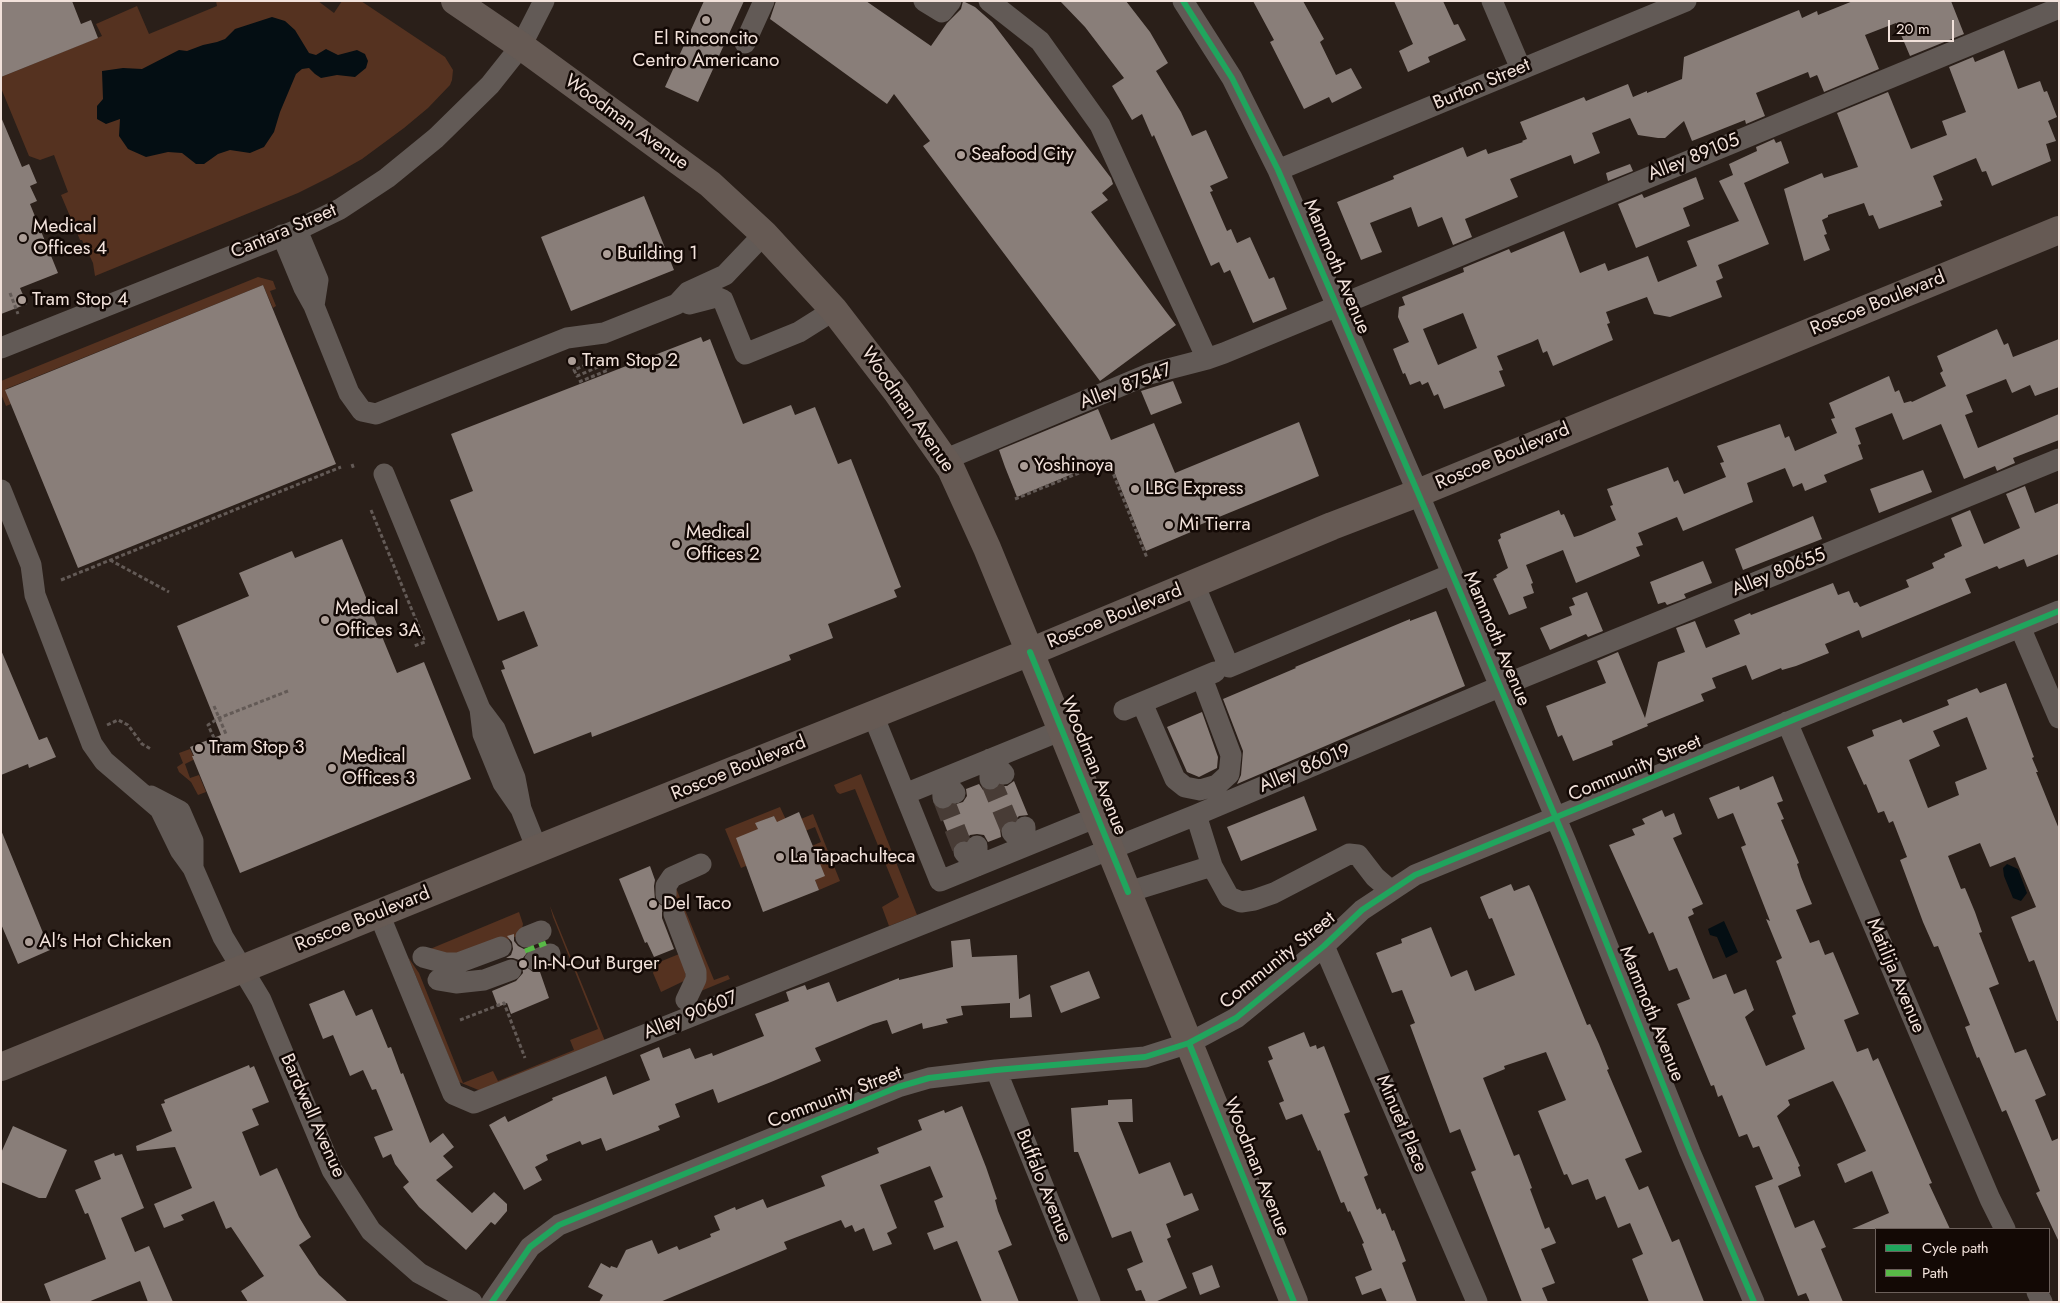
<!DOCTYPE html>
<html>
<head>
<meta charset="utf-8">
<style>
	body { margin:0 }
	#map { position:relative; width:2060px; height:1303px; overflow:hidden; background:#2a1f19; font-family:Jost,sans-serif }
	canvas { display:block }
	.frame { position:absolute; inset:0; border:2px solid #f2e2db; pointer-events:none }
	.legend { position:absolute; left:1875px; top:1228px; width:175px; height:65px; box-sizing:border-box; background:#130905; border:1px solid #6c605b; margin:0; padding:6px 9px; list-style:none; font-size:15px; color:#f2e2db }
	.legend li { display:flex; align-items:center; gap:10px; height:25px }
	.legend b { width:25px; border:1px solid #6c605b }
	.scale { position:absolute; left:1888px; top:20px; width:66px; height:22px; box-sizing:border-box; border:2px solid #f2e2db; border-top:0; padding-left:6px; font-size:15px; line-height:18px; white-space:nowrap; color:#f2e2db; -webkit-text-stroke:4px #130905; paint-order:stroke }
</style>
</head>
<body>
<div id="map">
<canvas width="2060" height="1303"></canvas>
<div class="frame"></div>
<ul class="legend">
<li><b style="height:6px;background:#20a55d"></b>Cycle path</li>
<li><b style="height:6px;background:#58b947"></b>Path</li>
</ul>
<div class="scale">20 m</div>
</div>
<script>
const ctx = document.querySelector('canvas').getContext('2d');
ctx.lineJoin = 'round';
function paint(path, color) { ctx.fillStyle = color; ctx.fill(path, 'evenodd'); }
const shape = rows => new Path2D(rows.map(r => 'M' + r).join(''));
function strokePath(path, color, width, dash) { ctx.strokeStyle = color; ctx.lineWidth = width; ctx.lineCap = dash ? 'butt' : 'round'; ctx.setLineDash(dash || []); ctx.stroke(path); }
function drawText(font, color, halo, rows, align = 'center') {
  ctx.font = font + ' Jost,sans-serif'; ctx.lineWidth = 5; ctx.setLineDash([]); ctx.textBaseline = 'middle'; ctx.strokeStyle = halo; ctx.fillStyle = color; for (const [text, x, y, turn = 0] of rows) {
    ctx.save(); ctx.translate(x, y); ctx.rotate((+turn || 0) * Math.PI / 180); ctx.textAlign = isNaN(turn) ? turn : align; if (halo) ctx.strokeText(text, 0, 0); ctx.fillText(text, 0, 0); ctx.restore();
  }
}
paint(shape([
	[216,1,318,1,334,13,342,1,361,1,445,57,453,70,452,80,450,85,428,108,404,128,362,159,332,176,298,193,95,276,93,263,82,240,80,240,61,195,68,192,54,155,40,160,29,156,1,88,1,77,102,36,96,24,137,6,149,34,217,6],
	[258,277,273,281,276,289,270,291,276,306,273,308,263,285,6,389,11,404,6,406,1,394,1,381],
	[190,749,195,759,185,764,190,778,199,775,206,792,198,795,191,782,179,772,177,767,183,763,179,753],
	[861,774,917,915,889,926,882,907,899,897,855,789,840,794,837,792,834,785],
	[780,807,788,824,779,828,774,816,756,823,760,835,753,863,741,868,725,829],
	[813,814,840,881,819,890,813,875,807,848,821,842,815,827,800,833,796,821],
	[676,888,714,980,728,975,730,979,696,993,680,911,673,893],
	[550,906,605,1041,481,1091,459,1082,408,957,419,973,463,1083,493,1071,498,1081,574,1050,570,1040,598,1029,553,917],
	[519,912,523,924,522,929,517,936,470,955,460,957,430,949],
	[684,952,686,980,661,992,653,973,657,963]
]), '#553220');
paint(shape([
	[272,17,285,21,295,30,309,53,316,55,326,49,338,55,357,50,365,54,368,61,366,68,355,77,337,75,321,78,315,74,309,68,302,69,296,74,280,112,274,132,264,147,250,153,230,150,218,154,204,164,196,164,182,153,168,152,146,157,128,149,119,136,120,119,106,124,97,119,97,106,103,99,102,71,123,68,142,69,179,50,187,51,203,45,217,42,225,39,235,29],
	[2007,864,2018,869,2027,893,2021,901,2013,898,2004,876,2003,868],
	[1724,921,1738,952,1726,958,1717,937,1710,935,1708,929]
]), '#040e13');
paint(shape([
	[1,1,72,1,81,24,91,20,98,38,1,77],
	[704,1,744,1,698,102,665,87],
	[776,1,866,1,931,46,947,23,961,9,963,1,975,7,992,22,1111,178,1113,184,1102,193,1108,200,1091,212,1176,325,1100,381,923,146,930,141,894,94,887,104,770,19],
	[1060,1,1126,1,1150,32,1168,63,1156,71,1181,112,1192,136,1206,130,1228,178,1210,186,1213,191,1210,192,1227,231,1231,229,1237,243,1250,237,1269,279,1274,277,1287,309,1253,323,1230,270,1224,273,1219,262,1211,266,1154,135,1152,137,1142,114,1132,120,1112,86,1124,78,1085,27],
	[1253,1,1303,1,1324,39,1320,42,1336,75,1351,68,1362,88,1332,103,1329,97,1304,109,1270,42,1274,40],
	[1394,1,1443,1,1454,25,1458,24,1466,40,1428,57,1430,62,1408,72,1399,51,1413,44],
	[1853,1,1951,1,1964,34,1910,56,1896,23,1865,35,1879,69,1824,92,1818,77,1817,75,1810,78,1808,72,1756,93,1765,116,1746,124,1745,120,1692,141,1684,121,1665,138,1658,138,1638,135,1630,118,1592,133,1600,153,1574,164,1571,155,1510,179,1518,197,1465,219,1472,237,1453,245,1442,217,1418,227,1411,207,1370,223,1382,252,1361,260,1337,202,1394,179,1393,176,1463,147,1467,157,1486,149,1488,154,1523,142,1522,141,1527,139,1520,122,1584,97,1586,101,1628,84,1633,97,1647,91,1647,93,1682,79,1684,57,1799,10,1802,18,1817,11,1818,15],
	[2004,50,2018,89,2040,81,2044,92,2047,91,2057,117,2048,121,2056,141,2046,144,2051,161,1992,186,1986,171,1982,172,1976,158,1933,176,1943,200,1940,201,1942,206,1879,229,1873,215,1869,216,1864,203,1828,215,1828,217,1822,220,1827,234,1824,235,1830,250,1804,261,1784,189,1822,173,1824,178,1858,167,1837,113,1888,92,1911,149,1947,135,1942,121,1966,112,1949,67,1973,57,1975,62],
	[1,117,22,167,29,164,37,183,30,186,37,201,30,204,58,273,20,288,27,304,1,314],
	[1774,139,1776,143,1781,141,1789,163,1744,183,1769,244,1718,265,1723,278,1716,281,1722,297,1670,317,1654,314,1647,297,1606,312,1610,323,1607,324,1613,340,1553,366,1547,351,1543,353,1538,339,1532,342,1497,356,1503,370,1499,371,1505,386,1444,409,1438,394,1434,396,1428,382,1422,385,1420,381,1410,385,1405,373,1403,374,1393,349,1409,342,1398,317,1399,307,1405,305,1402,297,1464,272,1463,268,1509,249,1511,253,1564,231,1580,273,1605,263,1608,271,1648,256,1658,282,1697,266,1687,241,1739,221,1719,181,1733,175,1729,164,1757,151,1756,147],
	[1463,313,1477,348,1438,365,1423,329],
	[1630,164,1633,171,1608,181,1606,173],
	[1696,177,1704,199,1683,208,1690,226,1636,248,1618,204,1642,194,1644,198],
	[644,196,674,270,571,311,541,237],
	[263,285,336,464,78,568,5,390],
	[1997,329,2004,345,2008,343,2013,357,2059,339,2059,387,2035,396,2030,385,2012,393,2006,379,1966,395,1973,412,1965,415,1978,448,2059,414,2059,440,2013,458,2015,463,1997,471,1995,466,1964,479,1941,424,1903,440,1892,413,1855,428,1861,444,1858,445,1863,459,1824,475,1827,482,1805,491,1802,483,1793,487,1785,468,1747,483,1753,502,1683,531,1677,517,1638,533,1643,545,1636,547,1640,556,1576,583,1563,550,1526,565,1533,583,1531,584,1534,593,1523,597,1527,608,1509,615,1493,579,1497,577,1496,575,1508,568,1498,540,1501,538,1500,534,1559,510,1561,515,1564,514,1574,537,1581,535,1616,520,1610,506,1613,505,1607,489,1668,467,1674,482,1678,480,1684,494,1726,477,1720,463,1724,462,1717,446,1780,424,1785,438,1789,436,1795,451,1837,433,1831,419,1835,418,1829,403,1889,376,1895,392,1899,390,1904,403,1911,401,1912,402,1946,386,1940,373,1943,371,1937,356],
	[701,337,703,342,710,339,743,424,791,405,795,415,815,407,838,464,851,459,901,587,894,590,897,597,828,624,833,638,789,655,791,660,592,737,591,732,534,754,501,670,505,669,502,661,538,646,524,611,498,621,450,500,473,491,451,434],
	[1173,381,1182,403,1151,415,1141,391],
	[1098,409,1111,440,1154,423,1175,473,1299,422,1319,476,1197,526,1198,529,1146,551,1113,469,1099,463,1017,497,1005,467,999,450],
	[1923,470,1932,492,1879,513,1870,489],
	[2025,486,2035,513,2059,503,2059,554,2027,567,2024,559,1999,569,1997,566,1965,579,1971,593,1862,638,1859,630,1825,644,1829,653,1796,666,1782,670,1781,668,1752,680,1746,665,1712,678,1716,688,1701,694,1704,701,1647,724,1648,726,1612,741,1613,745,1573,761,1562,735,1558,737,1546,706,1606,683,1597,661,1618,652,1645,718,1658,662,1685,652,1676,628,1695,621,1706,648,1740,634,1734,620,1750,613,1751,615,1833,583,1838,595,1849,591,1854,603,1857,602,1860,607,1909,587,1906,580,1934,568,1932,563,1945,557,1944,554,1962,546,1951,518,1970,510,1984,544,2020,528,2006,494],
	[1813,516,1822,539,1743,570,1735,549],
	[342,539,397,673,424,662,471,779,240,873,192,756,194,756,190,747,221,735,177,626,249,596,239,573,292,551,295,558],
	[1703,561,1712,583,1684,594,1686,598,1667,605,1665,602,1658,604,1650,582],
	[1587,592,1603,631,1588,637,1586,634,1550,650,1540,628,1572,615,1569,607,1575,605,1572,598],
	[1436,611,1465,686,1237,784,1241,775,1243,751,1223,699,1296,668,1295,667,1410,619,1410,621],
	[1,650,39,740,47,737,56,757,29,768,28,764,1,775],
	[2006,683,2034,757,2032,758,2038,772,2036,772,2059,829,2059,1021,2057,1021,2034,960,2029,962,2011,917,2036,907,2015,857,1990,867,1980,843,1948,856,1961,889,1965,888,1975,912,1982,932,1979,933,1999,984,1989,988,2015,1053,2026,1049,2046,1095,2035,1100,2052,1141,2059,1138,2059,1242,2036,1193,2040,1191,2006,1110,2002,1112,1979,1057,1977,1058,1965,1027,1970,1025,1938,946,1934,947,1923,922,1900,860,1907,857,1893,821,1889,823,1884,811,1878,813,1866,784,1864,785,1847,747,1874,736,1872,730,1901,719,1903,723,1949,705,1947,700,1977,688,1980,693],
	[1967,717,1987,769,1955,782,1959,795,1928,808,1909,760,1940,746,1933,731],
	[1202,712,1218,757,1217,768,1199,777,1187,772,1167,727],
	[1773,776,1783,801,1777,803,1784,819,1781,820,1799,863,1797,864,1801,877,1812,904,1796,910,1810,943,1819,940,1825,955,1833,952,1859,1014,1844,1020,1857,1052,1868,1048,1873,1061,1878,1058,1932,1183,1929,1184,1950,1229,1852,1229,1889,1213,1872,1171,1845,1183,1837,1164,1866,1151,1842,1099,1833,1081,1788,1100,1790,1105,1777,1116,1800,1166,1798,1167,1801,1176,1778,1186,1795,1228,1814,1220,1826,1247,1821,1249,1843,1302,1810,1302,1806,1293,1798,1296,1755,1186,1773,1179,1759,1146,1753,1148,1747,1134,1739,1137,1722,1095,1718,1097,1714,1085,1711,1086,1677,1004,1690,999,1677,968,1669,971,1653,932,1649,934,1609,845,1635,835,1632,829,1645,824,1642,819,1662,810,1665,817,1674,813,1682,834,1673,838,1703,904,1692,909,1694,914,1688,917,1713,979,1726,974,1734,994,1746,989,1754,1010,1745,1017,1766,1066,1805,1049,1792,1016,1796,1014,1776,961,1782,958,1766,919,1770,921,1741,847,1746,845,1733,813,1718,819,1709,798,1739,786,1740,790],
	[1014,781,1028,815,1019,816,1015,820,1004,823,1000,829,1001,837,988,842,984,835,977,834,970,835,966,840,956,843,953,846,939,810,944,810,953,805,963,802,967,796,966,789,979,784,983,790,990,791,1000,786,1007,786],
	[1304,796,1317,830,1241,861,1227,827],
	[799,812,825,876,815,880,819,890,763,912,736,838,758,829,755,823,774,816,777,822],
	[1,830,50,950,18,964,1,924],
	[650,866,655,880,654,886,655,901,664,907,662,912,662,918,674,949,654,957,647,942,645,943,619,879],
	[1511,884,1514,891,1529,885,1533,893,1587,1025,1590,1024,1599,1044,1609,1069,1607,1070,1642,1152,1625,1159,1639,1190,1648,1186,1672,1242,1679,1239,1704,1302,1649,1302,1632,1259,1643,1254,1630,1223,1618,1228,1605,1196,1596,1200,1588,1179,1572,1185,1567,1174,1564,1175,1538,1111,1566,1100,1546,1052,1504,1066,1505,1069,1483,1078,1514,1156,1519,1154,1532,1188,1530,1189,1545,1229,1549,1227,1556,1243,1541,1249,1555,1283,1542,1288,1548,1302,1522,1302,1471,1172,1476,1170,1460,1129,1450,1133,1410,1025,1415,1023,1402,990,1392,993,1376,953,1402,943,1401,939,1431,927,1451,977,1467,970,1475,991,1515,975,1492,918,1489,919,1480,897],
	[514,934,514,941,518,946,524,949,530,949,523,958,524,965,533,972,540,972,549,998,511,1014,507,1003,498,1007,492,991,516,981,523,973,522,965,519,960,513,958,506,958,511,955,513,949,512,942,507,936],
	[970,939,972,957,1017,955,1019,999,1030,994,1032,1017,1010,1018,1010,1003,961,1006,963,1015,946,1019,948,1023,923,1029,922,1023,892,1034,887,1020,873,1024,815,1048,821,1061,771,1082,718,1103,713,1089,675,1104,680,1117,658,1126,660,1130,606,1151,601,1138,582,1145,580,1141,546,1155,548,1160,535,1167,542,1180,524,1190,489,1125,505,1116,508,1122,553,1100,552,1098,606,1076,613,1095,650,1080,640,1055,659,1047,663,1058,690,1048,695,1059,712,1053,713,1056,764,1036,755,1014,789,1001,786,992,805,985,807,990,829,982,837,1002,899,978,899,980,953,967,951,941],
	[1089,971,1100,998,1061,1013,1050,986],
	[344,990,356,1016,372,1009,388,1048,391,1047,401,1074,403,1073,430,1143,443,1133,454,1147,443,1156,453,1167,436,1180,472,1213,494,1192,507,1204,507,1211,495,1225,491,1222,466,1250,419,1207,403,1187,409,1182,395,1164,391,1154,383,1158,374,1137,393,1130,376,1089,372,1090,363,1070,350,1076,333,1035,323,1039,309,1004],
	[1304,1032,1310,1047,1316,1045,1317,1049,1324,1046,1350,1112,1344,1114,1368,1175,1364,1177,1377,1210,1380,1208,1382,1214,1385,1213,1392,1231,1394,1230,1406,1261,1402,1263,1417,1302,1387,1302,1381,1288,1362,1295,1355,1277,1372,1270,1362,1244,1364,1243,1350,1211,1348,1212,1344,1202,1341,1203,1320,1150,1318,1151,1302,1114,1286,1120,1279,1103,1284,1101,1268,1061,1273,1059,1268,1047],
	[249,1065,250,1068,254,1066,269,1102,252,1109,259,1125,242,1132,260,1176,277,1168,299,1217,311,1237,299,1245,319,1275,348,1302,248,1302,241,1291,264,1276,231,1227,226,1229,214,1201,181,1215,184,1220,164,1228,154,1204,192,1188,175,1147,137,1151,136,1146,172,1131,161,1104,165,1103,164,1100],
	[1132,1099,1133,1122,1118,1122,1139,1174,1170,1162,1184,1196,1192,1193,1199,1210,1166,1224,1171,1237,1167,1239,1187,1288,1155,1302,1146,1302,1141,1290,1136,1291,1127,1269,1143,1262,1131,1231,1112,1238,1078,1152,1074,1152,1071,1108,1108,1105,1108,1100],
	[962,1106,986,1167,997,1199,995,1200,998,1211,1012,1245,998,1251,1019,1302,982,1302,957,1241,934,1250,927,1233,944,1227,934,1201,943,1197,930,1166,880,1185,897,1228,887,1233,892,1244,873,1251,864,1228,855,1232,852,1225,845,1228,841,1220,784,1242,787,1249,660,1302,599,1302,603,1295,588,1287,601,1263,610,1268,611,1266,617,1268,626,1250,652,1240,658,1254,677,1246,679,1250,711,1237,710,1234,720,1230,714,1216,735,1207,736,1210,763,1199,767,1208,825,1186,821,1176,879,1153,877,1148,922,1130,918,1120,944,1110,945,1113],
	[13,1126,67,1150,46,1198,39,1198,1,1182,1,1153],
	[114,1153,115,1156,122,1154,144,1208,121,1218,135,1252,149,1246,173,1302,148,1302,140,1281,88,1302,51,1302,44,1284,106,1259,88,1213,85,1214,75,1190,101,1179,94,1161],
	[1212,1265,1220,1287,1200,1295,1192,1273]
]), '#897e79');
strokePath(shape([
	[990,779,1012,832],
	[943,798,964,852]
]), '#483c36', 21, [21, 11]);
strokePath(shape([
	[10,293,18,314],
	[579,382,608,370,605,364,577,376,574,370,608,356],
	[352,464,354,470],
	[1015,499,1101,464,1111,468,1147,558],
	[371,510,425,642,414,646],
	[110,560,169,592],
	[61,580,341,467],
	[214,706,226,734],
	[107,725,118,720,128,725,142,744,151,749],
	[214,738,208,725,219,718,288,691],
	[460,1020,504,1003,525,1058]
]), '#635a56', 3, [4, 2.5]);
strokePath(shape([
	[924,1,942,12,951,1],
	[989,1,1040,41,1100,125,1207,359],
	[1183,1,1232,78,1278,170,1418,493,1566,842,1690,1152,1754,1302],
	[1492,1,1521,69],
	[745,43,764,1],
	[1278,170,1686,1],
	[297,230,318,280,314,306],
	[282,235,304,288,314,306,349,393,362,411,376,414,567,338,604,333,677,304,688,292,725,275,764,234],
	[689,304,716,297,723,300,745,354,799,332,834,310],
	[1,348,297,230,340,209,387,178,436,138,490,85,521,46,544,1],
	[944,460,1149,374,1207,359,1224,353,2059,8],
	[384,474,480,709],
	[1,490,31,565,35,595,92,744,104,761,160,809,180,850,193,868,223,937,261,1000,332,1170,371,1231,419,1273,472,1302],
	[1194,584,1229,667,1452,574],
	[2020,627,2059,718],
	[1142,703,1175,779,1185,787,1200,790,1217,785,1229,774,1231,755,1202,678],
	[1124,710,1215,672],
	[873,715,940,881,1097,817],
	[1787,722,1990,1199,2005,1229],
	[990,779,990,759,1004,774],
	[905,794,1062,730],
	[151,796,180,811,193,841,193,868],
	[943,798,942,779,955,793],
	[521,809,503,783,483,734,480,709,495,729,515,778,521,809,537,849],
	[1196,815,1212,866],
	[1012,832,1025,846,1025,827],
	[964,852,977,866,977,846],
	[1128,892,1212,866,1229,897,1241,902,1254,900,1274,893,1349,854,1358,855,1375,877,1390,890],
	[666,895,666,886,672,877,701,864],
	[379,914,453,1094,474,1103,1196,815,1499,687,2059,459],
	[674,914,696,972,696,979,686,1000],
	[526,937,541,931],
	[1324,946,1477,1302],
	[423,957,445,963,458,963,501,947],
	[535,960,550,954],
	[438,980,456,983,484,980,511,970],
	[996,1070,1090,1302],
	[2037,1292,2042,1302],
	[492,1302,530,1247,559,1225,898,1087,929,1078,996,1070,1145,1057,1189,1043,1236,1018,1324,946,1362,910,1415,875,2059,611]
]), '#625a56', 21);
strokePath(shape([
	[455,1,521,46,710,184,764,234,834,310,897,392,951,469,987,548,1047,694,1294,1302],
	[1,1067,572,835,1030,652,1332,526,1418,493,2059,230]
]), '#665a54', 28);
strokePath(shape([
	[525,951,546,943]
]), '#58b947', 5, [10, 5]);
strokePath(shape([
	[1183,1,1232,78,1278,170,1418,493,1566,842,1690,1152,1754,1302],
	[1030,652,1128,892],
	[1189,1043,1294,1302],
	[492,1302,530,1247,559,1225,898,1087,929,1078,996,1070,1145,1057,1189,1043,1236,1018,1324,946,1362,910,1415,875,2059,611]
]), '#20a55d', 6);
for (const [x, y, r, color] of [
	[706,20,5,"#ac9e97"],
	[961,155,5,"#ac9e97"],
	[23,238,5,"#ac9e97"],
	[607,254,5,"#ac9e97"],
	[22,300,5,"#ac9e97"],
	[572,361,5,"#ac9e97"],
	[1024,466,5,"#ac9e97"],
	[1135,489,5,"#ac9e97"],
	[1169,525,5,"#ac9e97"],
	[676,544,5,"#ac9e97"],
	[325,620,5,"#ac9e97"],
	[199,748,5,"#ac9e97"],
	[332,768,5,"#ac9e97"],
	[780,857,5,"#ac9e97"],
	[653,904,5,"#ac9e97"],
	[29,942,5,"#ac9e97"],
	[523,964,5,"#ac9e97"]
]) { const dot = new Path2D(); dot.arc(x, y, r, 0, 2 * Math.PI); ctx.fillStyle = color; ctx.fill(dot); strokePath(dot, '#130905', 2); }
drawText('19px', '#f2e2db', '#130905', [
	["El Rinconcito",706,39,"center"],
	["Centro Americano",706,61,"center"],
	["Seafood City",971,155],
	["Medical",33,227],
	["Offices 4",33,249],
	["Building 1",617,254],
	["Tram Stop 4",32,300],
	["Tram Stop 2",582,361],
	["Yoshinoya",1034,466],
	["LBC Express",1145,489],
	["Mi Tierra",1179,525],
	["Medical",686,533],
	["Offices 2",686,555],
	["Medical",335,609],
	["Offices 3A",335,631],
	["Tram Stop 3",209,748],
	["Medical",342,757],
	["Offices 3",342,779],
	["La Tapachulteca",790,857],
	["Del Taco",663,904],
	["Al's Hot Chicken",39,942],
	["In-N-Out Burger",533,964]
], 'left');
drawText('19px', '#f2e2db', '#130905', [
	["Burton Street",1482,85,-23],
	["Woodman Avenue",626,123,36],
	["Alley 89105",1694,158,-22],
	["Cantara Street",284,232,-23],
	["Mammoth Avenue",1336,267,67],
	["Roscoe Boulevard",1878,304,-22],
	["Alley 87547",1126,387,-21],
	["Woodman Avenue",907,410,55],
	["Roscoe Boulevard",1503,457,-23],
	["Alley 80655",1779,573,-22],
	["Roscoe Boulevard",1115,617,-22],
	["Mammoth Avenue",1496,639,67],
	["Woodman Avenue",1093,766,68],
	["Roscoe Boulevard",739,769,-22],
	["Alley 86019",1305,769,-23],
	["Community Street",1635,769,-23],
	["Roscoe Boulevard",363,920,-22],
	["Community Street",1278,961,-39],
	["Matilija Avenue",1895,976,67],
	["Mammoth Avenue",1651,1014,68],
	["Alley 90607",691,1016,-22],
	["Community Street",835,1098,-21],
	["Bardwell Avenue",312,1116,66],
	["Minuet Place",1401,1124,67],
	["Woodman Avenue",1256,1167,68],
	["Buffalo Avenue",1043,1186,68]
]);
</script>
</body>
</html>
